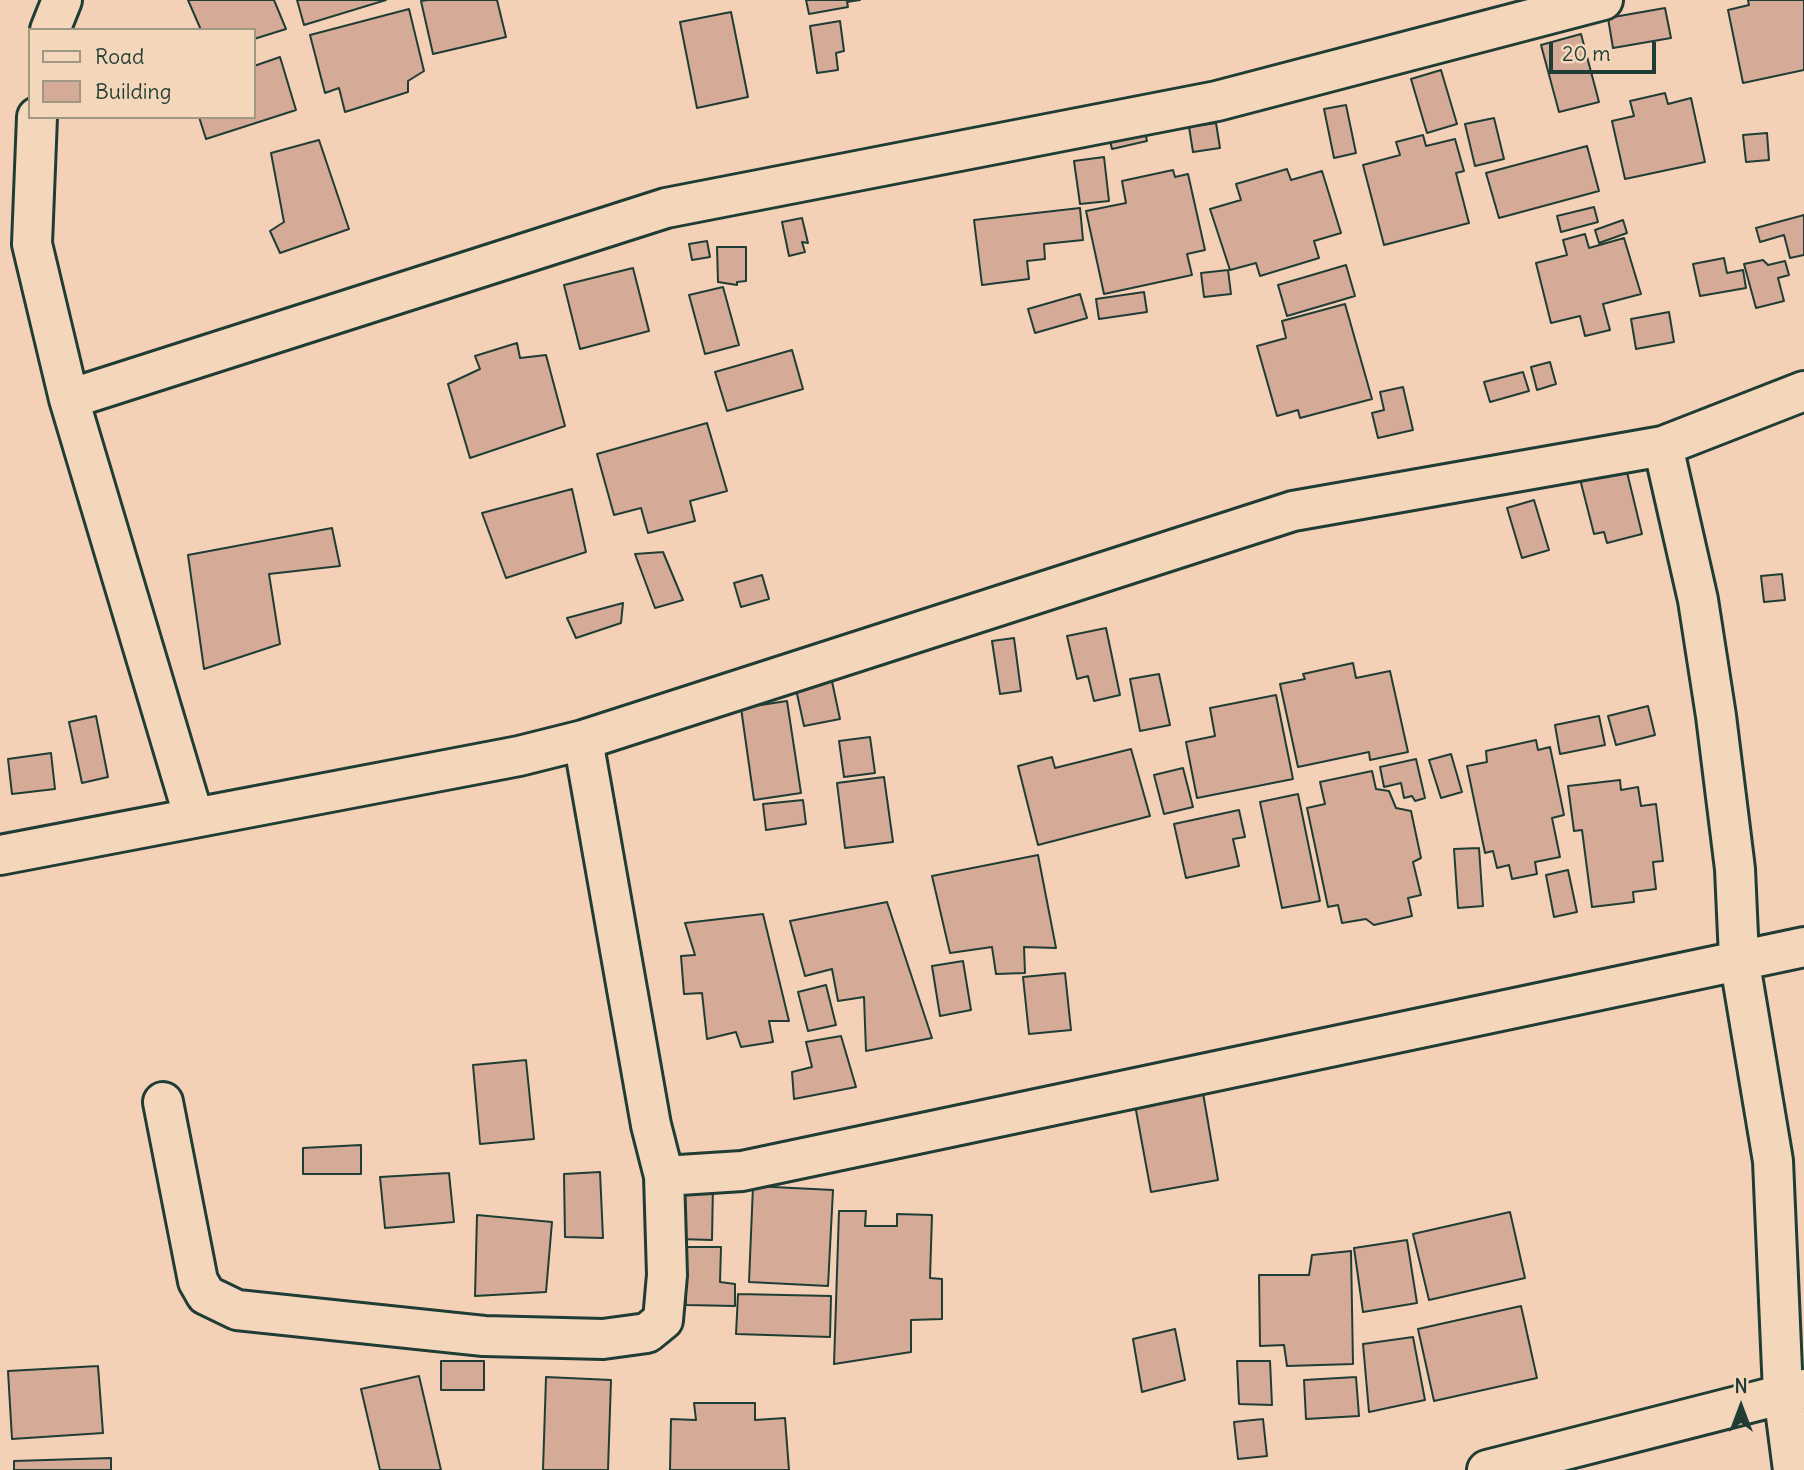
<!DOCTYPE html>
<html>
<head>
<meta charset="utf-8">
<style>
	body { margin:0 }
	#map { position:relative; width:1804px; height:1470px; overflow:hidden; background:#f4d1b6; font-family:Delius,sans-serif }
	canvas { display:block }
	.legend { position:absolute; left:28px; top:28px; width:228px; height:91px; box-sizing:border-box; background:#f4d6ba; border:2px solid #9f9984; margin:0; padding:9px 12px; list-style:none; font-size:21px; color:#1f3d34 }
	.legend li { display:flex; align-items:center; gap:14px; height:35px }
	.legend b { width:35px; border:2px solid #9f9984 }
	.north { position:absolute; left:1706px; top:1372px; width:70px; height:70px; -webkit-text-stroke:5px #f4d6ba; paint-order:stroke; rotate:0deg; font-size:19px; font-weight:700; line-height:28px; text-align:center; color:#1f3d34 }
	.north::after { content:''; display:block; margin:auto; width:24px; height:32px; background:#1f3d34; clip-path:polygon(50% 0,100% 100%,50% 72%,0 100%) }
	.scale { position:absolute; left:1549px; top:42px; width:107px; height:32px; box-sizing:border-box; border:4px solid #1f3d34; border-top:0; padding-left:9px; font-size:21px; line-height:24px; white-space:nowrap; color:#1f3d34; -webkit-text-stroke:5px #f4d6ba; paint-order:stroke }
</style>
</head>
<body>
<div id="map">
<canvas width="1804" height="1470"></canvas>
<ul class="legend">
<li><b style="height:9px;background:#f4d6ba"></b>Road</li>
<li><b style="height:19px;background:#d5aa97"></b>Building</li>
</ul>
<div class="north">N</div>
<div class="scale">20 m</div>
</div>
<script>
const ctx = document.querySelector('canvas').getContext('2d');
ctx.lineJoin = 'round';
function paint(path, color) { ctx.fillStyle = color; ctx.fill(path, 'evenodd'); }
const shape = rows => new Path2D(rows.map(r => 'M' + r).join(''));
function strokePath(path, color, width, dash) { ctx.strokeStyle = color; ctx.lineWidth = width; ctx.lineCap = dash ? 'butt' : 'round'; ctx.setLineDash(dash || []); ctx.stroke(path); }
const building = shape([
	[188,0,274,0,286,29,254,39,254,30,201,30,188,0],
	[297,0,386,0,304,25,297,0],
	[428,0,497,0,506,37,433,54,421,1,428,0],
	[806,0,860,0,847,2,848,7,809,14,806,0],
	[1748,0,1804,0,1804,70,1743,83,1728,10,1749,5,1748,0],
	[1665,8,1671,38,1613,48,1608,18,1665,8],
	[409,9,424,71,408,81,408,92,345,112,339,88,325,93,310,35,409,9],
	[731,12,748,97,697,108,680,22,731,12],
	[840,21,844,51,836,53,838,70,817,73,810,26,840,21],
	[1581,34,1599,102,1559,112,1541,45,1581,34],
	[280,57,296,110,206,139,199,117,254,117,254,66,280,57],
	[1441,70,1457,124,1427,133,1411,79,1441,70],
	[1665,93,1668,104,1691,98,1705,162,1625,179,1612,121,1634,116,1630,101,1665,93],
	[1346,105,1356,153,1334,158,1324,109,1346,105],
	[1494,118,1504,159,1475,166,1465,124,1494,118],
	[1143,123,1147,141,1112,149,1108,132,1143,123],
	[1216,123,1220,148,1193,152,1189,127,1216,123],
	[1767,133,1769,160,1746,162,1743,135,1767,133],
	[1423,135,1426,146,1455,139,1464,171,1456,173,1469,223,1384,245,1363,165,1400,155,1396,142,1423,135],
	[319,140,349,229,280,253,270,231,284,222,271,153,319,140],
	[1587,146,1599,191,1499,218,1486,173,1587,146],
	[1104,157,1109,201,1080,204,1074,161,1104,157],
	[1287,169,1291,180,1322,171,1341,233,1314,241,1319,258,1260,276,1256,263,1230,270,1210,209,1241,200,1236,184,1287,169],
	[1173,170,1175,177,1188,174,1205,250,1187,254,1192,275,1104,294,1086,211,1126,203,1122,181,1173,170],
	[1594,207,1598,222,1561,232,1557,216,1594,207],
	[1080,208,1083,240,1044,244,1045,259,1027,261,1029,279,982,285,974,220,1080,208],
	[1804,215,1804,255,1790,258,1784,235,1760,242,1756,228,1804,215],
	[802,218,808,243,802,242,805,252,789,256,782,222,802,218],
	[1623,220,1627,233,1599,243,1595,230,1623,220],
	[1585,234,1589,248,1624,238,1641,294,1603,304,1610,330,1585,336,1580,316,1551,323,1536,263,1567,255,1563,240,1585,234],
	[707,241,710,257,692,260,689,244,707,241],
	[717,247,746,247,746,281,737,282,737,285,718,282,717,247],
	[1724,258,1727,273,1743,270,1746,288,1700,296,1693,264,1724,258],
	[1763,260,1768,265,1785,261,1789,275,1778,278,1784,301,1756,308,1744,264,1763,260],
	[1346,265,1355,296,1287,316,1278,285,1346,265],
	[633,268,649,331,580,349,564,285,633,268],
	[1228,270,1231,294,1204,297,1201,273,1228,270],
	[723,287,739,345,705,354,689,295,723,287],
	[1144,292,1147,312,1099,319,1096,299,1144,292],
	[1080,294,1087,318,1035,333,1028,309,1080,294],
	[1345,304,1372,399,1300,418,1298,410,1277,416,1257,346,1286,338,1282,321,1345,304],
	[1669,312,1674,342,1636,349,1631,319,1669,312],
	[517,343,520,358,546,355,565,426,470,458,448,384,480,369,475,356,517,343],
	[792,350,803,389,727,411,715,372,792,350],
	[1550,362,1556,384,1537,390,1531,367,1550,362],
	[1523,372,1529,391,1490,402,1484,382,1523,372],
	[1403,387,1413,430,1378,438,1372,413,1384,410,1380,392,1403,387],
	[707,423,727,491,690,501,695,521,648,533,641,508,614,515,597,454,707,423],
	[1626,468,1642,534,1607,543,1604,532,1594,534,1580,479,1626,468],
	[572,489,586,552,506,578,482,513,572,489],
	[1534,500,1549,550,1522,558,1507,508,1534,500],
	[332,528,340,566,269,574,280,644,204,669,188,555,332,528],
	[663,552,683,600,655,608,635,554,663,552],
	[1782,574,1785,600,1764,602,1761,576,1782,574],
	[762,575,769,599,741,607,734,583,762,575],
	[623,603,621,623,576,638,567,618,623,603],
	[1106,628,1120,695,1094,701,1088,676,1077,679,1067,636,1106,628],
	[1014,638,1021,691,1000,694,992,641,1014,638],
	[1353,663,1356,678,1390,671,1408,752,1370,760,1369,752,1298,767,1280,684,1305,679,1303,674,1353,663],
	[830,672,840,719,804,726,794,680,830,672],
	[1159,674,1170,725,1140,731,1130,679,1159,674],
	[1276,695,1293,779,1197,798,1186,742,1215,736,1210,708,1276,695],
	[787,701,801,793,754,800,741,708,787,701],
	[1648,706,1655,735,1616,745,1608,716,1648,706],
	[96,716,108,777,82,783,69,722,96,716],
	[1599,716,1605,745,1560,754,1555,725,1599,716],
	[870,737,875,773,844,777,839,741,870,737],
	[1536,740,1538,750,1550,747,1564,815,1552,818,1560,857,1535,862,1537,874,1512,879,1509,865,1497,868,1493,851,1485,853,1467,766,1487,762,1486,751,1536,740],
	[1131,749,1150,816,1038,845,1018,766,1052,757,1055,768,1131,749],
	[51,753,55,789,12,794,8,759,51,753],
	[1451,754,1462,792,1441,798,1429,760,1451,754],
	[1416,759,1425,798,1415,801,1412,796,1404,798,1401,783,1384,787,1380,767,1416,759],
	[1183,768,1193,807,1164,814,1154,775,1183,768],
	[1372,771,1376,789,1389,791,1396,808,1411,811,1421,858,1413,862,1421,895,1408,898,1412,916,1374,925,1366,919,1342,923,1338,905,1328,907,1307,808,1325,804,1320,782,1372,771],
	[884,777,893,842,845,848,837,783,884,777],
	[1620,780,1621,790,1638,787,1641,806,1656,804,1663,861,1653,862,1656,889,1633,892,1634,902,1592,907,1582,830,1574,831,1568,786,1620,780],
	[1298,794,1320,901,1282,908,1260,802,1298,794],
	[803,800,806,824,766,830,763,804,803,800],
	[1239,810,1245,837,1233,839,1239,866,1186,878,1174,824,1239,810],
	[1479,848,1483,906,1458,908,1454,849,1479,848],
	[1038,855,1056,948,1024,947,1025,973,996,974,992,947,950,953,932,876,1038,855],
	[1568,870,1577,912,1554,917,1546,875,1568,870],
	[887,902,932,1038,866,1051,864,997,838,1001,832,969,805,976,790,921,887,902],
	[763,914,789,1021,769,1021,773,1042,741,1047,736,1032,707,1039,702,993,684,994,681,956,695,955,685,923,763,914],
	[963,961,971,1010,940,1016,932,966,963,961],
	[1065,973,1071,1030,1029,1034,1023,977,1065,973],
	[826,985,836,1025,808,1031,798,992,826,985],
	[841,1036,856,1087,794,1099,792,1072,812,1067,806,1042,841,1036],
	[526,1060,534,1139,480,1144,473,1065,526,1060],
	[1203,1093,1218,1180,1151,1192,1135,1105,1203,1093],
	[361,1145,361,1174,303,1174,303,1148,361,1145],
	[600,1172,603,1238,565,1237,564,1174,600,1172],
	[449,1173,454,1222,385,1228,380,1177,449,1173],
	[679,1183,713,1184,712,1240,678,1239,679,1183],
	[753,1186,833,1190,828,1286,749,1282,753,1186],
	[839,1211,866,1211,865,1226,897,1226,897,1214,932,1215,930,1278,942,1279,942,1319,911,1320,911,1352,834,1364,839,1211],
	[1510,1212,1525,1278,1429,1300,1413,1234,1510,1212],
	[477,1215,552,1222,546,1292,475,1296,477,1215],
	[1407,1240,1417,1303,1363,1312,1354,1248,1407,1240],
	[684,1247,721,1247,720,1282,735,1284,735,1306,686,1305,684,1247],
	[1351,1251,1353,1364,1287,1366,1284,1345,1260,1346,1259,1275,1309,1275,1312,1255,1351,1251],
	[738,1294,831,1296,830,1337,736,1334,738,1294],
	[1521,1306,1537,1378,1434,1401,1418,1329,1521,1306],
	[1175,1329,1185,1380,1142,1392,1133,1339,1175,1329],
	[1413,1337,1425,1400,1369,1412,1363,1344,1413,1337],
	[441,1361,484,1361,484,1390,441,1390,441,1361],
	[1237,1361,1270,1361,1272,1405,1239,1404,1237,1361],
	[98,1366,103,1433,12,1439,8,1371,98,1366],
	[419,1376,441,1470,380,1470,361,1389,419,1376],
	[546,1377,611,1380,608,1470,543,1470,546,1377],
	[1356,1377,1359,1416,1306,1419,1304,1380,1356,1377],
	[694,1403,755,1403,755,1420,785,1418,789,1470,670,1470,671,1419,696,1420,694,1403],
	[1263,1419,1267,1456,1238,1459,1234,1422,1263,1419],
	[111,1458,111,1470,14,1470,14,1461,111,1458]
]);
paint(building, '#d5aa97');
strokePath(building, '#1f3d34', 2);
const minor = shape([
	[50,30,62,0],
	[37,117,32,244,69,399,194,818],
	[69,399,666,208,1217,101,1603,0],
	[1663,446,1698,600,1716,716,1735,869,1739,958,1773,1161,1783,1393,1793,1470],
	[583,740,651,1125,664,1176,742,1171,1804,947],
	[0,855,519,756,583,740,1293,511,1663,446,1804,391],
	[163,1102,198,1281,206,1295,237,1310,484,1336,603,1339,647,1333,663,1320,667,1275,664,1176],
	[1487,1470,1804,1389]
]);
strokePath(minor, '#1f3d34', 44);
strokePath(minor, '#f4d6ba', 38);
</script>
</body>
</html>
